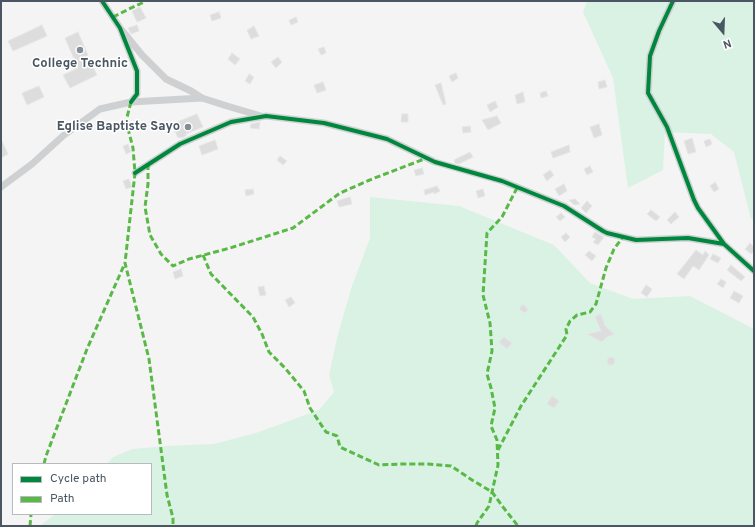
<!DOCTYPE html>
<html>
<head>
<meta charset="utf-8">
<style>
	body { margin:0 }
	#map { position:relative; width:755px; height:527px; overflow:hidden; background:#f4f4f4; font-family:Overpass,sans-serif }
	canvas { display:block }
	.frame { position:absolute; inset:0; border:2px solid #4a5661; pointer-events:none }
	.legend { position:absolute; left:12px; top:463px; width:140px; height:52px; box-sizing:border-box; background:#fff; border:1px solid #b7bbc0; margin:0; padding:5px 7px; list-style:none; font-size:12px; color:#4a5661 }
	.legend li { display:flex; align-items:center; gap:8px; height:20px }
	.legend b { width:20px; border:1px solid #b7bbc0 }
	.north { position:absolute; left:703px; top:12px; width:40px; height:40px; -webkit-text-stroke:3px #fff; paint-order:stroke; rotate:161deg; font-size:11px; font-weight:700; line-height:16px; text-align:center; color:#4a5661 }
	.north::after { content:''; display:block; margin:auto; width:14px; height:18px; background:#4a5661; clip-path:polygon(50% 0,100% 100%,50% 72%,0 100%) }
</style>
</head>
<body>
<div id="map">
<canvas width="755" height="527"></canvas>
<div class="frame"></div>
<ul class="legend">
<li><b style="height:5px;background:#00873e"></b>Cycle path</li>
<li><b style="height:5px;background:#58b947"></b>Path</li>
</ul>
<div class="north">N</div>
</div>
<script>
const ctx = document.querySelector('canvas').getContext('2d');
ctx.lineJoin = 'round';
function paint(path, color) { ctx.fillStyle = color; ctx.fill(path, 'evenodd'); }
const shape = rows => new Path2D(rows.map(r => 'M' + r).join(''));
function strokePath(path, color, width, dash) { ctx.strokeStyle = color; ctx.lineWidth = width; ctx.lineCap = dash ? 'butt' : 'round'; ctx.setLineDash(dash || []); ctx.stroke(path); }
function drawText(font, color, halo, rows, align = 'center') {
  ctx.font = font + ' Overpass,sans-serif'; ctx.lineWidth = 3; ctx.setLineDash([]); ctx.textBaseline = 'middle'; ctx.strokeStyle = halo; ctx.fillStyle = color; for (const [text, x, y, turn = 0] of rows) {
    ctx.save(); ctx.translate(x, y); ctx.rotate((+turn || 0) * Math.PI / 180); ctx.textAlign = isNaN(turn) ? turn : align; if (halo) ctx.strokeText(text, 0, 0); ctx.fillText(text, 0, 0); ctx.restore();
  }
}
paint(shape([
	[587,1,754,1,754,220,751,219,734,152,711,134,665,132,663,170,628,188,613,78,583,12],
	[370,197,459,206,554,245,590,283,633,299,690,296,754,329,754,526,40,526,55,514,151,514,151,464,107,464,113,457,133,449,167,446,214,444,256,433,319,410,334,392,329,375,338,334,352,286,370,238]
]), '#d9f2e3');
const building = shape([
	[140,7,146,18,137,22,132,11,140,7],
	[219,12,221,18,212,21,210,15,219,12],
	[296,17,298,22,291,25,289,20,296,17],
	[42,25,47,36,13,51,8,41,42,25],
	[137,25,139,31,131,34,128,28,137,25],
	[254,26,259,36,251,39,247,30,254,26],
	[78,32,88,55,87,56,97,75,70,88,63,75,78,68,65,38,78,32],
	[324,47,326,53,321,55,318,49,324,47],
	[232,53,240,59,235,65,228,59,232,53],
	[278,57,282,62,276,68,271,62,278,57],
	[456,73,458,78,452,82,449,76,456,73],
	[249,74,254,77,250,84,245,81,249,74],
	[605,80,607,87,599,89,598,82,605,80],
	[323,82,326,90,317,93,314,85,323,82],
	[441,83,446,104,443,105,435,85,441,83],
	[39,86,44,97,27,105,22,93,39,86],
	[546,91,548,96,541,98,540,93,546,91],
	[523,92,525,102,517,104,515,95,523,92],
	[495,101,498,107,490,112,487,105,495,101],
	[197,114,203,127,186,134,186,136,181,138,180,137,178,138,172,124,197,114],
	[402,114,408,114,408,122,401,122,402,114],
	[497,116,501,123,488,130,482,120,497,116],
	[260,122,259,129,250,128,251,124,260,122],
	[599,124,602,135,594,138,590,127,599,124],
	[470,126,471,132,463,133,462,127,470,126],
	[692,138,696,152,688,154,684,141,692,138],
	[1,139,8,154,1,158,1,139],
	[710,139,712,144,706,147,704,141,710,139],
	[215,140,218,149,202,155,199,146,215,140],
	[128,144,131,152,126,154,123,146,128,144],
	[569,145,570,152,553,158,551,152,569,145],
	[470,152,473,157,459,164,455,163,454,160,470,152],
	[280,156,287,161,283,165,277,160,280,156],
	[590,166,593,172,587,175,584,169,590,166],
	[422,168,424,174,416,176,414,170,422,168],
	[550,170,554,175,547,181,543,175,550,170],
	[129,179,132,187,126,189,123,181,129,179],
	[715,182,719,189,714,192,710,186,715,182],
	[564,184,567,191,559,196,555,189,564,184],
	[437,186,440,191,434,194,434,192,425,195,424,190,437,186],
	[253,189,254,194,246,196,245,190,253,189],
	[483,189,485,196,478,198,476,191,483,189],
	[350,197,352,204,339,207,337,201,350,197],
	[575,199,580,204,574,205,569,200,575,199],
	[587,201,592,206,586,213,581,208,587,201],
	[651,210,660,217,656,221,647,214,651,210],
	[675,212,679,217,671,224,667,220,675,212],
	[561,213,565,217,560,221,556,217,561,213],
	[595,232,604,237,598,245,593,242,596,239,592,237,595,232],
	[566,233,570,237,565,242,561,237,566,233],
	[750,243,754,247,754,251,751,254,745,249,750,243],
	[696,250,703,255,705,251,709,255,699,270,693,266,684,279,677,274,696,250],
	[589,251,596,256,592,261,585,255,589,251],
	[713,254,721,258,718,263,710,259,713,254],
	[731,265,745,277,741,281,727,270,731,265],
	[181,269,183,276,175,279,173,272,181,269],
	[721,279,726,282,723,288,717,284,721,279],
	[646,285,652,289,647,297,641,293,646,285],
	[264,286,266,295,260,296,258,287,264,286],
	[734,291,743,296,739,303,730,298,734,291],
	[291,297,295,303,289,307,285,300,291,297],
	[523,304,528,309,525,313,519,309,523,304],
	[601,314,605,326,614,334,607,337,602,342,587,334,601,331,595,317,601,314],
	[504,337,512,343,507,349,499,342,504,337],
	'607 361a4 4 0 1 1 8 0a4 4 0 1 1-8 0Z',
	[552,396,559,401,554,408,547,404,552,396]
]);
paint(building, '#ddddde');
strokePath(building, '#e5e6e7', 1);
strokePath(shape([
	[102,1,120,28,137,71,137,94,131,102],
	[673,1,659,31,650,56,648,93,667,127,694,200,698,208,724,244],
	[120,28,142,55,166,79,191,91,202,98,227,106,261,116],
	[135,173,180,144,231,122,266,116,324,123,387,139,435,162,502,181,564,206,603,231,607,233,636,240,688,238,724,244,754,271],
	[1,187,32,164,64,135,100,109,131,102,202,98]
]), '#ced0d2', 7);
strokePath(shape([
	[113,17,129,9,142,3,145,1],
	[131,102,126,121,133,148,135,173,125,263,149,359,167,495,173,518,173,526],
	[148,164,148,184,145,207,150,235,161,254,173,266,189,259,230,248,293,228,340,193,372,179,427,158],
	[203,255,211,274,253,317,262,334,269,352,285,368,304,391,310,408,326,432,337,436,340,447,379,465,403,464,428,464,451,466,472,480,492,492,503,507,518,526],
	[498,450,521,406,567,335,566,329,570,321,577,315,590,312,596,304,606,268,614,249,623,237],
	[44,464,46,456,87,349,125,263],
	[30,526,31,514],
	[476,526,477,523,489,506,498,465,497,440,491,426,495,408,491,388,487,374,492,351,490,323,483,295,487,233,502,217,517,188]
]), '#58b947', 3, [6, 3]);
strokePath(shape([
	[102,1,120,28,137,71,137,94,131,102],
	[673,1,659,31,650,56,648,93,667,127,694,200,698,208,724,244],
	[135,173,180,144,231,122,266,116,324,123,387,139,435,162,502,181,564,206,603,231,607,233,636,240,688,238,724,244,754,271]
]), '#00873e', 4);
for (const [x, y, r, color] of [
	[80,50,4,"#868d94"],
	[188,127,4,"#868d94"]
]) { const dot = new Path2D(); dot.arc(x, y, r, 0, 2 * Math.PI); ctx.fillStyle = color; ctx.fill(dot); strokePath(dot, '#fff', 1.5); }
drawText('bold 13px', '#4a5661', '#fff', [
	["College Technic",80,64],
	["Eglise Baptiste Sayo",180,127,"right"]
]);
</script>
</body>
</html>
